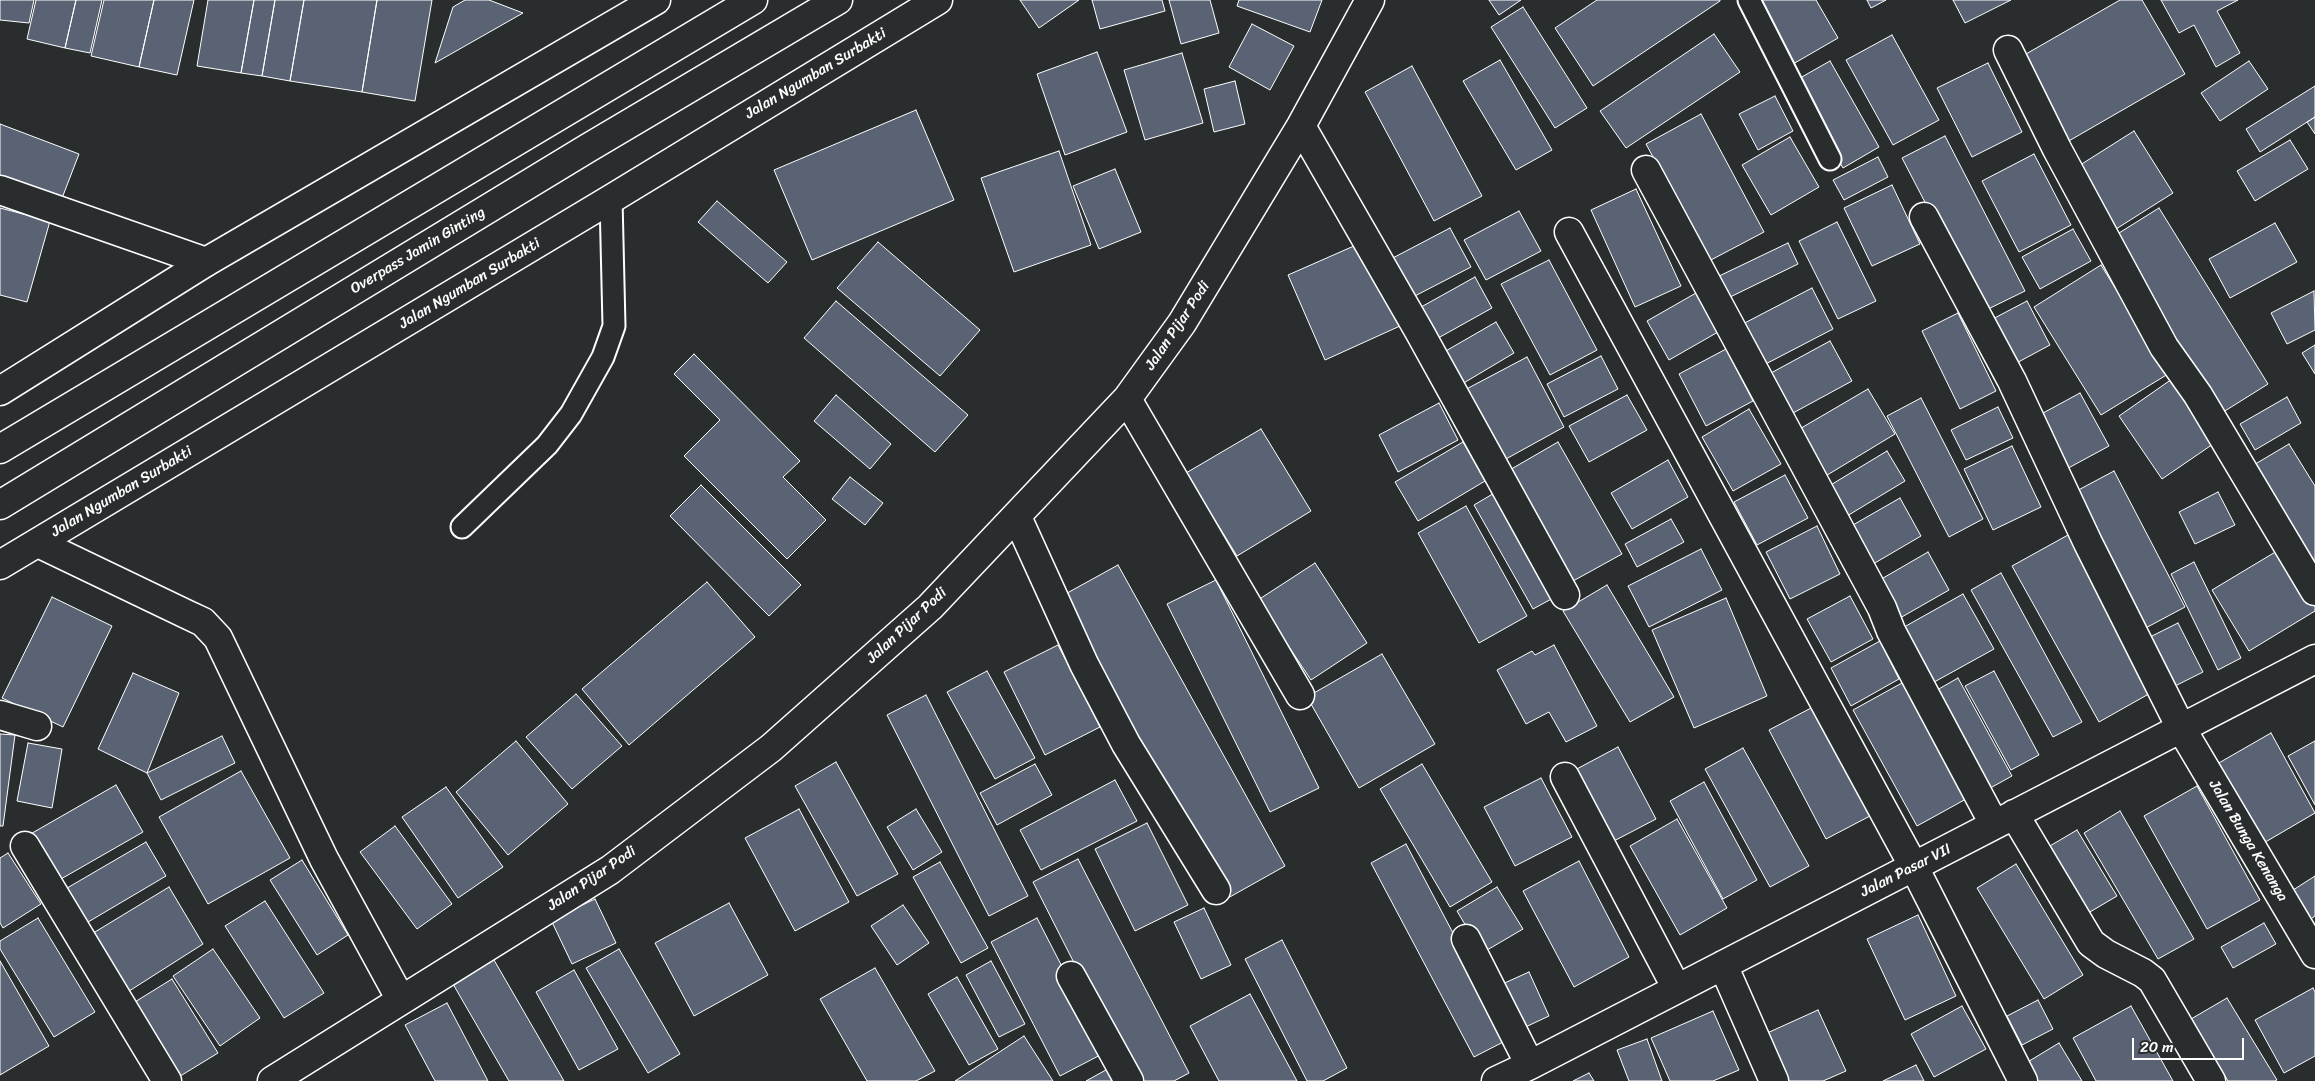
<!DOCTYPE html>
<html>
<head>
<meta charset="utf-8">
<style>
	body { margin:0 }
	#map { position:relative; width:2315px; height:1081px; overflow:hidden; background:#2a2d2e; font-family:Sriracha,sans-serif }
	canvas { display:block }
	.scale { position:absolute; left:2132px; top:1038px; width:112px; height:22px; box-sizing:border-box; border:2px solid #fff; border-top:0; padding-left:6px; font-size:15px; line-height:18px; white-space:nowrap; color:#fff; -webkit-text-stroke:4px #2a2d2e; paint-order:stroke }
</style>
</head>
<body>
<div id="map">
<canvas width="2315" height="1081"></canvas>
<div class="scale">20 m</div>
</div>
<script>
const ctx = document.querySelector('canvas').getContext('2d');
ctx.lineJoin = 'round';
function paint(path, color) { ctx.fillStyle = color; ctx.fill(path, 'evenodd'); }
const shape = rows => new Path2D(rows.map(r => 'M' + r).join(''));
function strokePath(path, color, width, dash) { ctx.strokeStyle = color; ctx.lineWidth = width; ctx.lineCap = dash ? 'butt' : 'round'; ctx.setLineDash(dash || []); ctx.stroke(path); }
function drawText(font, color, halo, rows, align = 'center') {
  ctx.font = font + ' Sriracha,sans-serif'; ctx.lineWidth = 5; ctx.setLineDash([]); ctx.textBaseline = 'middle'; ctx.strokeStyle = halo; ctx.fillStyle = color; for (const [text, x, y, turn = 0] of rows) {
    ctx.save(); ctx.translate(x, y); ctx.rotate((+turn || 0) * Math.PI / 180); ctx.textAlign = isNaN(turn) ? turn : align; if (halo) ctx.strokeText(text, 0, 0); ctx.fillText(text, 0, 0); ctx.restore();
  }
}
const building = shape([
	[0,0,34,0,29,23,0,20,0,0],
	[36,0,76,0,65,48,27,39,36,0],
	[76,0,102,0,90,53,65,48,76,0],
	[104,0,154,0,139,67,91,56,104,0],
	[154,0,194,0,177,75,139,67,154,0],
	[208,0,254,0,241,73,197,66,208,0],
	[254,0,275,0,262,76,241,73,254,0],
	[275,0,304,0,290,81,262,76,275,0],
	[304,0,377,0,362,92,290,81,304,0],
	[377,0,432,0,415,101,362,92,377,0],
	[465,0,489,0,523,13,435,63,453,7,465,0],
	[1020,0,1079,0,1039,28,1020,0],
	[1092,0,1162,0,1165,11,1100,29,1092,0],
	[1169,0,1210,0,1219,33,1181,44,1169,0],
	[1239,0,1322,0,1310,32,1237,6,1239,0],
	[1489,0,1521,0,1499,15,1489,0],
	[1597,0,1720,0,1720,1,1593,86,1555,28,1597,0],
	[1757,0,1816,0,1838,38,1793,64,1757,0],
	[1867,0,1886,0,1871,8,1867,0],
	[1953,0,2011,0,1965,23,1953,0],
	[2120,0,2142,0,2185,74,2067,142,2019,58,2120,0],
	[2161,0,2238,0,2217,11,2240,53,2216,67,2194,25,2179,33,2161,0],
	[1523,7,1587,108,1555,128,1491,27,1523,7],
	[1252,24,1294,46,1270,90,1229,67,1252,24],
	[1714,34,1740,72,1626,148,1600,111,1714,34],
	[1892,35,1939,120,1893,145,1846,60,1892,35],
	[1097,52,1127,132,1065,155,1037,74,1097,52],
	[1182,53,1203,123,1145,140,1124,70,1182,53],
	[1500,60,1552,150,1516,170,1463,81,1500,60],
	[1830,61,1879,147,1843,168,1793,82,1830,61],
	[2249,61,2268,89,2220,121,2201,93,2249,61],
	[1988,63,2022,132,1972,157,1937,88,1988,63],
	[1412,66,1482,196,1434,221,1365,92,1412,66],
	[1235,81,1245,124,1214,132,1204,89,1235,81],
	[2315,86,2315,117,2260,152,2246,129,2315,86],
	[1775,96,1793,131,1758,150,1739,114,1775,96],
	[916,110,954,200,812,260,774,170,916,110],
	[1701,114,1764,232,1709,261,1646,144,1701,114],
	[2315,117,2315,134,2307,122,2315,117],
	[0,124,79,154,59,206,0,184,0,124],
	[2134,131,2173,193,2116,229,2077,167,2134,131],
	[1945,136,2025,291,1982,312,1902,158,1945,136],
	[1790,137,1819,187,1771,215,1742,165,1790,137],
	[2290,140,2308,169,2255,201,2237,171,2290,140],
	[1059,151,1091,245,1014,272,981,178,1059,151],
	[2034,154,2071,225,2019,252,1982,181,2034,154],
	[1878,157,1888,177,1844,200,1833,180,1878,157],
	[1115,169,1141,232,1099,249,1073,186,1115,169],
	[1892,185,1920,244,1872,266,1844,208,1892,185],
	[1636,189,1681,286,1635,307,1591,210,1636,189],
	[717,201,787,262,768,283,698,222,717,201],
	[0,208,50,221,27,302,0,295,0,208],
	[2159,208,2268,384,2220,414,2111,238,2159,208],
	[1519,211,1541,251,1486,280,1464,240,1519,211],
	[1837,222,1876,301,1838,319,1799,241,1837,222],
	[2275,223,2297,262,2230,298,2209,259,2275,223],
	[1450,228,1471,267,1409,299,1389,260,1450,228],
	[2073,229,2091,261,2040,289,2022,257,2073,229],
	[878,242,980,330,940,376,837,288,878,242],
	[1363,242,1400,326,1325,360,1288,275,1363,242],
	[1788,243,1798,264,1726,299,1715,278,1788,243],
	[1549,260,1597,350,1550,375,1501,284,1549,260],
	[2101,265,2168,374,2101,415,2034,307,2101,265],
	[1475,277,1492,308,1431,342,1414,311,1475,277],
	[1812,288,1833,329,1756,369,1735,328,1812,288],
	[2314,291,2315,330,2287,344,2271,313,2314,291],
	[1696,293,1718,332,1669,360,1647,321,1696,293],
	[836,301,968,415,935,452,804,338,836,301],
	[2027,301,2050,345,2009,367,1985,323,2027,301],
	[1958,313,1996,391,1960,409,1922,331,1958,313],
	[1496,322,1514,353,1462,384,1444,352,1496,322],
	[1830,341,1852,381,1793,413,1771,373,1830,341],
	[2315,345,2315,374,2302,353,2315,345],
	[1726,349,1753,401,1706,426,1679,374,1726,349],
	[694,354,800,461,783,477,826,520,787,559,684,456,720,420,674,374,694,354],
	[1601,356,1618,389,1564,417,1547,384,1601,356],
	[1527,357,1564,427,1495,465,1457,394,1527,357],
	[2172,379,2216,442,2162,479,2119,416,2172,379],
	[1868,389,1895,434,1819,480,1791,434,1868,389],
	[2080,393,2109,446,2061,472,2032,419,2080,393],
	[836,395,891,444,870,469,814,421,836,395],
	[1627,395,1647,430,1589,462,1569,426,1627,395],
	[2287,397,2301,423,2255,450,2240,424,2287,397],
	[1921,398,1983,519,1949,537,1887,416,1921,398],
	[1439,403,1458,440,1398,472,1379,435,1439,403],
	[1998,407,2013,438,1966,460,1951,430,1998,407],
	[1749,409,1781,464,1733,491,1702,437,1749,409],
	[1261,429,1311,511,1237,556,1186,473,1261,429],
	[1463,442,1485,481,1418,521,1395,482,1463,442],
	[1558,442,1622,554,1564,586,1501,475,1558,442],
	[2289,444,2315,486,2315,570,2252,466,2289,444],
	[2012,446,2041,507,1993,530,1964,469,2012,446],
	[1887,451,1905,481,1842,519,1824,489,1887,451],
	[1668,460,1688,497,1632,529,1611,493,1668,460],
	[2114,471,2185,607,2140,631,2069,495,2114,471],
	[1785,475,1808,518,1757,545,1734,502,1785,475],
	[850,477,883,503,865,525,832,499,850,477],
	[701,485,801,585,769,616,670,516,701,485],
	[1496,492,1555,597,1533,609,1474,505,1496,492],
	[2218,492,2235,525,2195,544,2179,512,2218,492],
	[1900,498,1921,536,1868,567,1846,529,1900,498],
	[1466,506,1527,616,1479,643,1418,533,1466,506],
	[1671,519,1684,542,1637,567,1625,544,1671,519],
	[1817,526,1840,574,1790,599,1766,552,1817,526],
	[2068,535,2154,691,2099,722,2012,566,2068,535],
	[2282,548,2315,602,2315,611,2249,651,2212,590,2282,548],
	[1701,549,1722,590,1649,627,1628,586,1701,549],
	[1928,552,1949,590,1900,618,1878,581,1928,552],
	[2194,562,2241,658,2218,670,2171,574,2194,562],
	[1315,563,1367,643,1311,680,1258,600,1315,563],
	[1118,565,1285,866,1228,898,1060,597,1118,565],
	[2001,573,2082,722,2053,737,1971,590,2001,573],
	[1216,580,1319,788,1270,812,1167,604,1216,580],
	[707,582,755,637,629,745,582,689,707,582],
	[1607,585,1674,697,1630,722,1563,611,1607,585],
	[1963,594,1994,649,1927,686,1897,631,1963,594],
	[1850,596,1873,639,1831,662,1807,619,1850,596],
	[52,597,112,626,63,727,2,698,52,597],
	[1726,598,1767,696,1694,728,1652,630,1726,598],
	[2178,623,2203,672,2165,691,2140,642,2178,623],
	[1880,641,1899,679,1851,706,1831,668,1880,641],
	[1058,645,1100,727,1045,755,1004,672,1058,645],
	[1554,645,1597,726,1566,742,1549,712,1526,724,1497,670,1532,651,1535,655,1554,645],
	[1382,654,1435,744,1359,788,1307,697,1382,654],
	[987,671,1035,758,995,779,947,692,987,671],
	[1994,671,2039,755,2011,770,1965,686,1994,671],
	[133,673,179,693,147,773,98,749,133,673],
	[1958,678,2012,776,1983,792,1930,694,1958,678],
	[1902,683,1966,799,1917,826,1853,710,1902,683],
	[576,694,622,746,572,789,526,737,576,694],
	[926,695,1028,896,989,916,887,715,926,695],
	[1813,707,1870,816,1826,839,1769,730,1813,707],
	[2271,733,2315,813,2262,844,2217,764,2271,733],
	[0,734,15,735,3,826,0,826,0,734],
	[222,736,235,763,161,800,147,773,222,736],
	[516,741,568,804,508,855,456,792,516,741],
	[2315,741,2315,805,2288,756,2315,741],
	[28,743,62,749,52,808,17,801,28,743],
	[1618,747,1656,819,1612,842,1573,771,1618,747],
	[1743,748,1809,866,1770,887,1705,769,1743,748],
	[836,762,898,874,857,896,795,786,836,762],
	[1035,764,1052,795,997,825,980,793,1035,764],
	[1422,764,1492,882,1450,907,1380,789,1422,764],
	[241,771,290,858,208,904,159,817,241,771],
	[1541,778,1572,837,1515,866,1484,807,1541,778],
	[1115,780,1137,821,1041,870,1020,830,1115,780],
	[1704,782,1757,880,1723,899,1670,801,1704,782],
	[116,785,143,832,54,883,27,836,116,785],
	[2197,786,2260,900,2207,929,2144,816,2197,786],
	[446,787,503,867,458,898,402,817,446,787],
	[799,809,849,902,795,931,745,838,799,809],
	[916,809,942,852,913,870,887,827,916,809],
	[2120,811,2194,939,2158,959,2084,833,2120,811],
	[1677,819,1727,908,1680,935,1630,846,1677,819],
	[1147,823,1188,905,1135,931,1095,849,1147,823],
	[395,826,452,904,417,929,360,852,395,826],
	[2077,830,2117,896,2078,919,2038,853,2077,830],
	[146,842,166,876,83,925,62,891,146,842],
	[1406,844,1509,1039,1474,1057,1371,863,1406,844],
	[8,853,41,904,3,928,0,923,0,858,8,853],
	[1078,859,1189,1073,1174,1081,1134,1081,1033,882,1078,859],
	[302,860,348,935,317,955,270,880,302,860],
	[1579,861,1629,957,1574,987,1523,891,1579,861],
	[940,862,988,948,961,963,913,877,940,862],
	[2016,864,2083,975,2044,999,1977,888,2016,864],
	[2315,876,2315,916,2308,921,2290,892,2315,876],
	[169,887,203,944,126,993,90,935,169,887],
	[1497,887,1523,929,1482,953,1457,911,1497,887],
	[595,899,616,943,572,964,551,920,595,899],
	[265,901,324,993,284,1018,225,926,265,901],
	[729,903,768,975,694,1016,655,943,729,903],
	[903,905,929,943,897,965,871,926,903,905],
	[1204,908,1231,965,1201,979,1174,922,1204,908],
	[1918,915,1956,996,1905,1020,1867,939,1918,915],
	[38,918,95,1012,54,1037,0,949,0,941,38,918],
	[1037,918,1106,1052,1060,1076,991,942,1037,918],
	[2264,923,2276,944,2233,968,2221,947,2264,923],
	[1282,940,1347,1068,1323,1081,1307,1081,1245,959,1282,940],
	[213,949,260,1018,220,1046,173,976,213,949],
	[619,949,680,1054,648,1073,586,968,619,949],
	[494,960,564,1081,509,1081,453,984,494,960],
	[0,961,49,1046,0,1075,0,961],
	[991,961,1025,1024,999,1037,966,975,991,961],
	[875,968,935,1071,916,1081,867,1081,820,999,875,968],
	[574,970,618,1049,579,1070,536,992,574,970],
	[1529,972,1549,1016,1519,1030,1498,986,1529,972],
	[957,977,998,1049,969,1065,928,994,957,977],
	[172,979,218,1053,177,1078,130,1005,172,979],
	[2313,988,2315,992,2315,1056,2284,1073,2255,1020,2313,988],
	[1250,994,1297,1081,1219,1081,1190,1026,1250,994],
	[2227,998,2277,1080,2275,1081,2228,1081,2191,1019,2227,998],
	[2038,1000,2053,1029,2022,1045,2007,1016,2038,1000],
	[447,1003,488,1081,435,1081,405,1025,447,1003],
	[1962,1006,1986,1049,1934,1077,1911,1034,1962,1006],
	[2131,1006,2173,1081,2096,1081,2073,1038,2131,1006],
	[1818,1010,1846,1071,1823,1081,1786,1081,1765,1034,1818,1010],
	[1713,1011,1739,1070,1713,1081,1670,1081,1651,1038,1713,1011],
	[1024,1036,1053,1081,955,1081,1024,1036],
	[1647,1039,1662,1081,1629,1081,1617,1050,1647,1039],
	[2059,1043,2082,1081,2037,1081,2026,1063,2059,1043],
	[1916,1065,1924,1081,1883,1081,1916,1065],
	[1113,1066,1122,1081,1086,1081,1113,1066],
	[1589,1073,1594,1081,1573,1081,1589,1073]
]);
paint(building, '#5a6374');
strokePath(building, '#fff', 1);
const service = shape([
	[1749,0,1830,159],
	[462,527,547,445,571,414,603,357,614,326,611,199]
]);
const minor = shape([
	[2008,50,2057,149,2164,347,2198,395,2315,591],
	[1301,126,1419,331,1565,595],
	[1646,170,1882,608,1891,631,1994,824],
	[0,190,206,262],
	[1924,217,2012,381,2088,543,2181,728,2315,954],
	[1569,232,1914,867,2023,1081],
	[1127,399,1300,695],
	[1017,517,1084,664,1126,744,1216,890],
	[38,543,186,614,203,622,218,638,324,859,401,1000],
	[0,715,37,726],
	[1565,777,1677,989],
	[2014,814,2091,943,2106,954,2143,973,2152,980,2211,1081],
	[25,846,167,1081],
	[1466,939,1530,1065],
	[1723,965,1774,1081],
	[1071,976,1129,1081],
	[272,1081,610,870,771,748,930,607,1127,399,1182,323,1301,126,1370,0],
	[1496,1081,1530,1065,2315,659]
]);
const trunk = shape([
	[0,391,206,262,656,0],
	[0,449,753,0],
	[0,505,588,148,838,0],
	[0,565,611,199,938,0]
]);
strokePath(service, '#fff', 25);
strokePath(minor, '#fff', 31);
strokePath(trunk, '#fff', 31);
strokePath(service, '#2a2d2e', 21);
strokePath(minor, '#2a2d2e', 28);
strokePath(trunk, '#2a2d2e', 28);
drawText('15px', '#fff', '#2a2d2e', [
	["Jalan Ngumban Surbakti",816,74,-31],
	["Overpass Jamin Ginting",418,251,-31],
	["Jalan Ngumban Surbakti",470,284,-31],
	["Jalan Pijar Podi",1178,326,-56],
	["Jalan Ngumban Surbakti",122,492,-31],
	["Jalan Pijar Podi",907,626,-43],
	["Jalan Bunga Kenanga",2248,841,59],
	["Jalan Pasar VII",1906,871,-27],
	["Jalan Pijar Podi",592,879,-34]
]);
</script>
</body>
</html>
